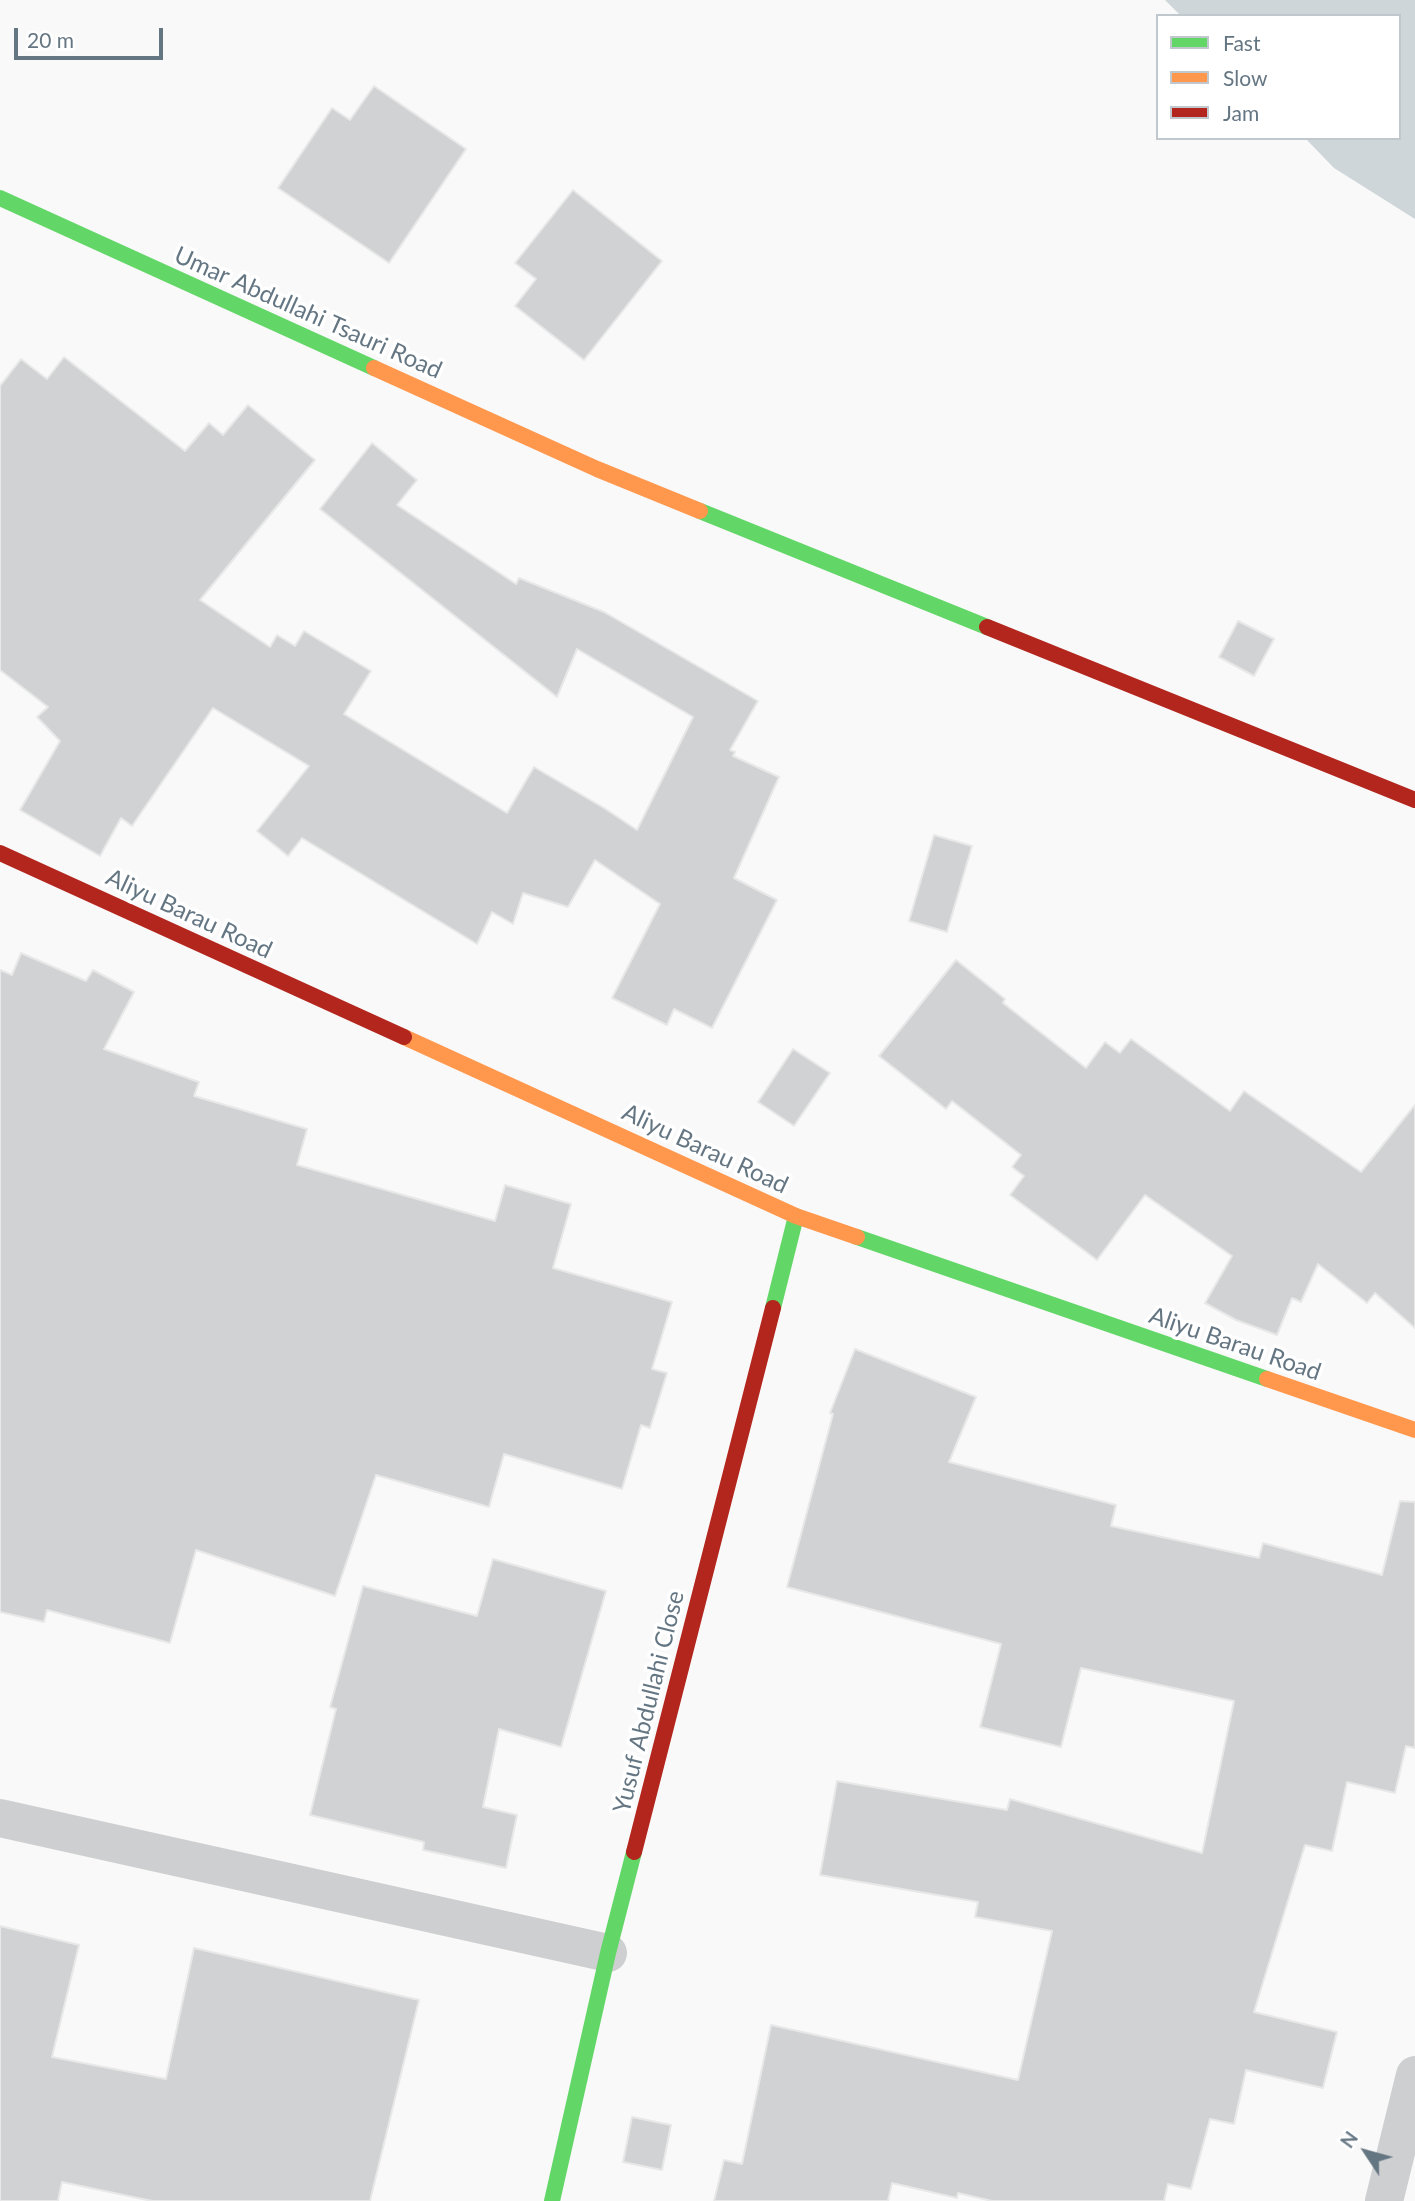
<!DOCTYPE html>
<html>
<head>
<meta charset="utf-8">
<style>
	body { margin:0 }
	#map { position:relative; width:1415px; height:2201px; overflow:hidden; background:#f9f9f9; font-family:Lato,sans-serif }
	canvas { display:block }
	.legend { position:absolute; left:1156px; top:14px; width:245px; height:126px; box-sizing:border-box; background:#fff; border:2px solid #c1c8cd; margin:0; padding:9px 12px; list-style:none; font-size:21px; color:#657683 }
	.legend li { display:flex; align-items:center; gap:14px; height:35px }
	.legend b { width:35px; border:2px solid #c1c8cd }
	.north { position:absolute; left:1331px; top:2117px; width:70px; height:70px; -webkit-text-stroke:5px #fff; paint-order:stroke; rotate:306deg; font-size:19px; font-weight:700; line-height:28px; text-align:center; color:#657683 }
	.north::after { content:''; display:block; margin:auto; width:24px; height:32px; background:#657683; clip-path:polygon(50% 0,100% 100%,50% 72%,0 100%) }
	.scale { position:absolute; left:14px; top:28px; width:149px; height:32px; box-sizing:border-box; border:4px solid #657683; border-top:0; padding-left:9px; font-size:21px; line-height:24px; white-space:nowrap; color:#657683; -webkit-text-stroke:5px #fff; paint-order:stroke }
</style>
</head>
<body>
<div id="map">
<canvas width="1415" height="2201"></canvas>
<ul class="legend">
<li><b style="height:9px;background:#63d668"></b>Fast</li>
<li><b style="height:9px;background:#ff974d"></b>Slow</li>
<li><b style="height:9px;background:#b3261e"></b>Jam</li>
</ul>
<div class="north">N</div>
<div class="scale">20 m</div>
</div>
<script>
const ctx = document.querySelector('canvas').getContext('2d');
ctx.lineJoin = 'round';
function paint(path, color) { ctx.fillStyle = color; ctx.fill(path, 'evenodd'); }
const shape = rows => new Path2D(rows.map(r => 'M' + r).join(''));
function strokePath(path, color, width, dash) { ctx.strokeStyle = color; ctx.lineWidth = width; ctx.lineCap = dash ? 'butt' : 'round'; ctx.setLineDash(dash || []); ctx.stroke(path); }
function drawText(font, color, halo, rows, align = 'center') {
  ctx.font = font + ' Lato,sans-serif'; ctx.lineWidth = 7; ctx.setLineDash([]); ctx.textBaseline = 'middle'; ctx.strokeStyle = halo; ctx.fillStyle = color; for (const [text, x, y, turn = 0] of rows) {
    ctx.save(); ctx.translate(x, y); ctx.rotate((+turn || 0) * Math.PI / 180); ctx.textAlign = isNaN(turn) ? turn : align; if (halo) ctx.strokeText(text, 0, 0); ctx.fillText(text, 0, 0); ctx.restore();
  }
}
paint(shape([
	[1165,0,1415,0,1415,219,1334,168,1305,138,1399,138,1399,16,1181,16]
]), '#ced6d9');
const building = shape([
	[374,86,466,149,389,263,278,188,332,108,350,120,374,86],
	[573,190,662,261,584,360,515,306,536,279,515,263,573,190],
	[64,357,185,451,209,423,223,435,248,405,315,460,200,600,270,647,277,635,295,646,304,631,371,671,344,714,507,813,534,767,604,808,637,830,693,717,577,649,557,697,320,509,372,443,417,480,397,505,516,584,519,578,604,612,758,701,730,750,735,752,733,756,779,777,734,878,777,900,712,1028,674,1009,667,1025,612,998,660,904,595,860,568,907,523,893,513,924,492,912,477,944,302,838,288,856,257,831,309,766,213,708,132,826,121,818,100,856,20,810,60,741,37,717,48,707,0,670,0,386,21,359,47,379,64,357],
	[1238,621,1274,639,1254,676,1219,657,1238,621],
	[934,835,972,846,947,932,909,921,934,835],
	[21,953,86,981,93,970,134,992,104,1049,199,1082,194,1096,307,1129,297,1165,495,1221,505,1185,571,1204,553,1268,672,1302,652,1369,667,1373,650,1428,641,1425,622,1489,504,1454,489,1507,376,1475,335,1596,196,1550,170,1643,47,1610,44,1622,0,1612,0,970,12,975,21,953],
	[956,960,1005,999,1003,1003,1086,1068,1105,1042,1120,1053,1131,1039,1230,1111,1244,1091,1361,1172,1415,1105,1415,1328,1375,1293,1367,1303,1318,1264,1301,1302,1292,1298,1277,1335,1236,1320,1205,1303,1232,1256,1145,1195,1097,1260,1010,1195,1024,1176,1012,1167,1021,1155,952,1101,946,1109,879,1056,956,960],
	[793,1049,830,1073,794,1126,758,1102,793,1049],
	[855,1349,976,1397,949,1462,1116,1505,1111,1526,1259,1558,1263,1543,1382,1575,1400,1501,1415,1502,1415,1748,1406,1746,1395,1793,1347,1782,1332,1851,1305,1845,1254,2012,1337,2032,1323,2088,1246,2070,1234,2124,1210,2119,1191,2189,1168,2184,1164,2201,992,2201,958,2193,957,2198,892,2183,888,2201,714,2201,724,2160,742,2164,771,2025,1018,2080,1052,1931,975,1917,978,1902,820,1875,837,1781,1007,1810,1010,1799,1202,1853,1234,1701,1081,1668,1061,1747,980,1727,1001,1644,787,1587,833,1414,830,1413,855,1349],
	[493,1559,606,1591,561,1747,499,1729,483,1807,517,1815,506,1868,423,1850,424,1842,310,1815,336,1709,330,1707,363,1586,477,1616,493,1559],
	[0,1926,79,1945,52,2057,166,2079,194,1948,419,2000,370,2201,152,2201,62,2182,58,2201,0,2201,0,1926],
	[632,2117,671,2125,662,2170,623,2162,632,2117]
]);
paint(building, '#d0d2d3');
strokePath(building, '#e8e8e8', 2);
strokePath(shape([
	[0,1818,608,1953],
	[1384,2201,1415,2075]
]), '#cecfd0', 38);
strokePath(shape([
	[0,198,374,368],
	[700,511,987,627],
	[857,1237,1267,1379],
	[773,1308,796,1216],
	[552,2201,608,1953,634,1852]
]), '#63d668', 16);
strokePath(shape([
	[374,368,597,469,700,511],
	[404,1037,796,1216,857,1237],
	[1267,1379,1415,1430]
]), '#ff974d', 16);
strokePath(shape([
	[987,627,1415,800],
	[0,853,404,1037],
	[634,1852,773,1308]
]), '#b3261e', 16);
drawText('24px', '#657683', '#fff', [
	["Umar Abdullahi Tsauri Road",308,313,24],
	["Aliyu Barau Road",189,914,25],
	["Aliyu Barau Road",705,1149,25],
	["Aliyu Barau Road",1235,1344,19],
	["Yusuf Abdullahi Close",649,1702,-76]
]);
</script>
</body>
</html>
